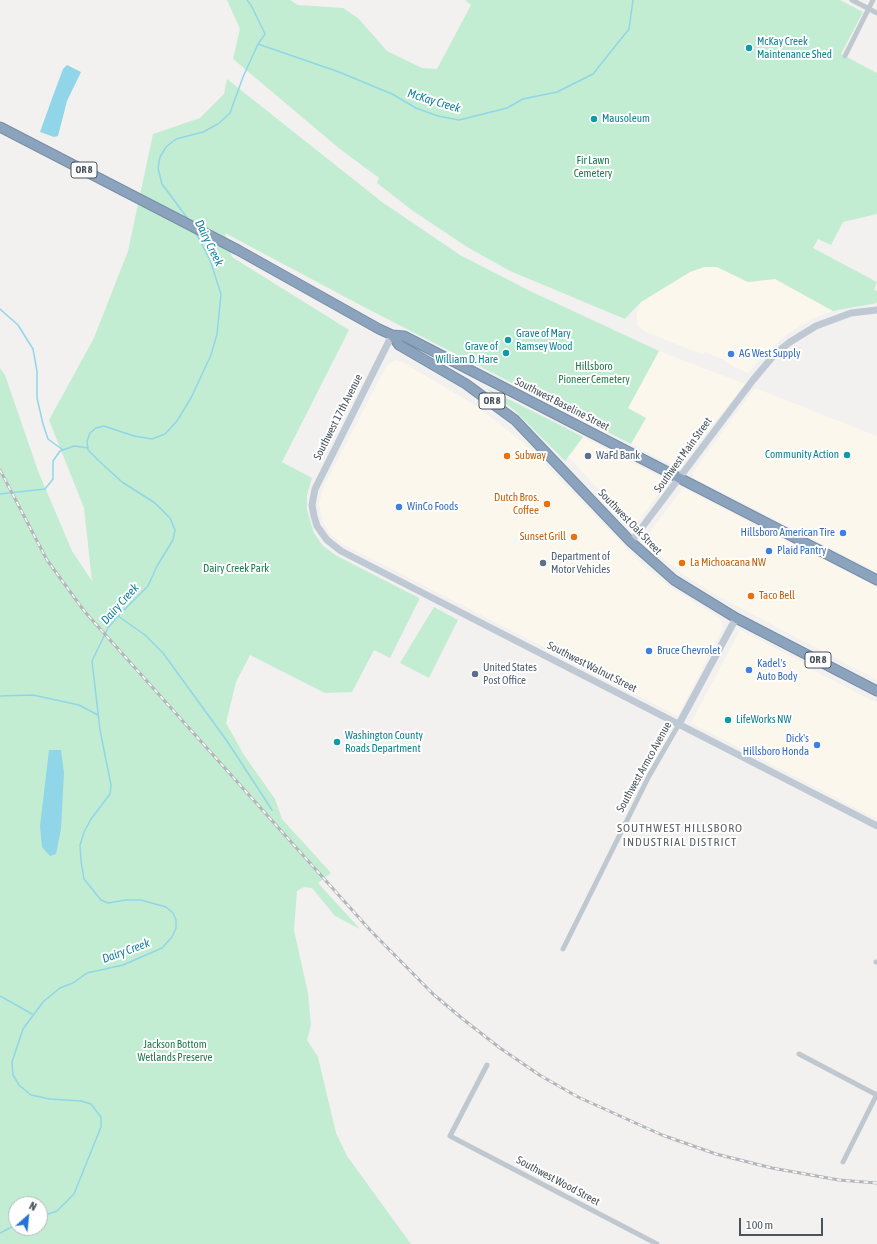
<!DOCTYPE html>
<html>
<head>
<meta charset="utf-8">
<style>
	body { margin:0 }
	#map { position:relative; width:877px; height:1244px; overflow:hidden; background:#f3f0f0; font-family:"Asap Condensed",sans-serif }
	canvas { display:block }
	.north { position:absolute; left:8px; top:1196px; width:40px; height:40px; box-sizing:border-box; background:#fff; border:1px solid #b6bbbe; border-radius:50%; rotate:27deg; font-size:11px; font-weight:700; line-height:16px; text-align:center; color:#49545d }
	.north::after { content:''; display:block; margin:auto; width:14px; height:18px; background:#2374da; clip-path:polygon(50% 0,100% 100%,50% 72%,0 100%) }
	.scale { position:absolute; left:739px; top:1218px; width:84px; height:18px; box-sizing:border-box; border:2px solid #49545d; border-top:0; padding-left:5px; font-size:12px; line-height:14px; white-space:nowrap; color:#49545d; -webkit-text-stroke:3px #fff; paint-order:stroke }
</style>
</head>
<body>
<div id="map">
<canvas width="877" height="1244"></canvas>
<div class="north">N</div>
<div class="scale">100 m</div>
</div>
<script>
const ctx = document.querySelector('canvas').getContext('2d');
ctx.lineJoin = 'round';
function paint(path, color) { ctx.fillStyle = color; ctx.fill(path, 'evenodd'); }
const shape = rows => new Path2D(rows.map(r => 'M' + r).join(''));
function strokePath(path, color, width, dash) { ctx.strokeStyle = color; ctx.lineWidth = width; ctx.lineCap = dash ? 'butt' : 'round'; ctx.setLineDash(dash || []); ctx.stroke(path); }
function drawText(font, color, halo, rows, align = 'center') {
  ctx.font = font + ' "Asap Condensed",sans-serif'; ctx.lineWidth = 4; ctx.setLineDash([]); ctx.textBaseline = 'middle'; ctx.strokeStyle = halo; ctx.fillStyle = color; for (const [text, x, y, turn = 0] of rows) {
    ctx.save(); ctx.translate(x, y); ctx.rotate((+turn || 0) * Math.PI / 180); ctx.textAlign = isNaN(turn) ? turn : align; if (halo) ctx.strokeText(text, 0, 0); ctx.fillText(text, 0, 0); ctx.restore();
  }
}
paint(shape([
	[704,267,717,267,748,282,775,279,833,311,814,318,786,335,767,352,748,373,734,367,724,360,705,352,703,354,696,352,646,332,637,325,637,313,641,302,690,272],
	[659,351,745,384,678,468,631,444,645,418,628,408],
	[395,360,402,362,475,405,524,443,646,568,670,587,721,619,723,628,678,716,341,543,330,534,323,522,319,505,323,488,387,365],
	[755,388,877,436,877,572,694,478,693,472],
	[583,437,668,481,637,523,626,520,569,457],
	[683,488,877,587,877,680,716,595,684,575,650,548,643,541],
	[740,630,802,662,803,665,877,703,877,819,691,723]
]), '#fbf7ec');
paint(shape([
	[227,0,290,0,298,5,343,8,358,18,387,51,422,68,437,69,471,5,465,0,840,0,863,12,841,54,877,73,877,214,843,222,831,245,818,239,813,248,877,282,874,290,877,291,877,303,833,311,775,279,748,282,717,267,704,267,690,272,641,302,625,319,510,271,467,247,413,211,377,183,379,178,340,149,233,59,240,29],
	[227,79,382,202,460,255,530,291,659,351,628,408,646,418,631,444,366,308,225,233,232,257,349,330,282,462,312,478,307,495,307,510,314,533,323,546,337,556,419,598,419,600,390,658,374,650,352,692,325,693,250,655,236,682,226,723,244,755,275,799,282,819,331,873,318,883,360,929,335,916,312,888,304,887,297,891,294,930,308,993,311,1025,307,1040,318,1057,336,1133,347,1156,411,1244,0,1244,0,368,5,375,38,471,72,551,92,581,84,508,49,420,94,338,128,251,153,134,200,118,224,94],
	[16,1204,40,1204,40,1228,16,1228],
	[486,388,560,425,583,437,565,461,514,410],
	[434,607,458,620,429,678,400,663]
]), '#c2edd2');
paint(shape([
	[67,65,81,72,67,101,58,136,54,137,40,132,54,93,63,69],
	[49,750,61,750,64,773,61,829,56,854,50,856,42,847,40,826]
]), '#91d6e8');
strokePath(shape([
	[258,44,339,72,392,94,416,108,438,116,459,120,507,108,523,99,557,92,593,74,629,29,633,0],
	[188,219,162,184,158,168,160,157,166,147,176,139,203,132,218,124,230,113,243,77,258,44,265,34,251,5,247,0],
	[0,309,18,325,33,349,37,371,37,398,43,424,48,439,63,450],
	[0,494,45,489,53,479,53,461,60,451,74,446,88,448],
	[118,616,145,635,163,653,227,741,272,810],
	[0,696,33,695,79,705,98,715],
	[0,996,32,1014],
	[40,1217,57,1211,74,1194,101,1127,101,1117,91,1104,81,1101,50,1099,31,1095,19,1085,13,1075,12,1062,23,1029,43,1002,60,988,73,983,87,973,123,965,162,948,172,937,176,928,176,920,173,913,166,907,141,900,126,900,108,903,101,900,84,879,81,861,80,845,84,832,91,819,110,794,111,785,100,730,92,661,108,628,118,616,148,586,157,566,173,540,175,530,170,518,155,503,122,482,99,461,88,450,87,441,90,433,96,428,104,426,134,436,152,439,165,434,177,421,191,398,211,355,217,334,221,294,210,260,196,233],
	[0,1233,16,1225]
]), '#91d6e8', 1.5);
const highway = shape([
	[0,127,238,250,379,329,392,335,404,336,877,580],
	[392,335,399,345,466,384,515,420,631,542,674,580,736,618,877,691]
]);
strokePath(highway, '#768ea8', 11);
strokePath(shape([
	[852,0,877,13],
	[845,56,873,0],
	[563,949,649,776,679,724],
	[876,962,877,962],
	[799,1054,877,1095],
	[487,1065,450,1136,657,1244],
	[843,1162,877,1094]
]), '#bfc8ce', 5);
strokePath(shape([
	[392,335,315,489,312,505,314,516,317,526,327,540,341,551,877,826],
	[631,542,753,380,775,354,790,342,816,326,851,313,877,310],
	[679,724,736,618]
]), '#bfc9d3', 7);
strokePath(highway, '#8ba3bc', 9);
const rail = shape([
	[0,470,47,560,85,612,370,930,433,994,464,1020,500,1048,541,1076,578,1097,662,1135,716,1154,772,1168,839,1180,877,1183]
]);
strokePath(rail, '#b3b6ba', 3);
strokePath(rail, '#fff', 1.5, [4.5]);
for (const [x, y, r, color] of [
	[749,48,4,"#0f9aa8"],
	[594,119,4,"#0f9aa8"],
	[508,340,4,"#0f9aa8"],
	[506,353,4,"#0f9aa8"],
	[731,354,4,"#3f7fe0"],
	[847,455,4,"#0f9aa8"],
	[507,456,4,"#e8710a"],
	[588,456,4,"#5c6f8a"],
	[547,504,4,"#e8710a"],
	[399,507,4,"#3f7fe0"],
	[843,533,4,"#3f7fe0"],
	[574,537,4,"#e8710a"],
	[769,551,4,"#3f7fe0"],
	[543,563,4,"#5c6f8a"],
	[682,563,4,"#e8710a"],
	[751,596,4,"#e8710a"],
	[649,651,4,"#3f7fe0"],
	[749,670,4,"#3f7fe0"],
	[475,674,4,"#5c6f8a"],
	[728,720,4,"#0f9aa8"],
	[337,742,4,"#0f9aa8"],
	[817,745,4,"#3f7fe0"]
]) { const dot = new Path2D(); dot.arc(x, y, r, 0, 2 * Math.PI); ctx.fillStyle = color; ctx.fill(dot); strokePath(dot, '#fff', 1.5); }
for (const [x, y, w] of [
	[84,170,26],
	[492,401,26],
	[818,660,26]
]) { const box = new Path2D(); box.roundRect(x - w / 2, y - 8, w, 16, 3); ctx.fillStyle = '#fff'; ctx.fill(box); strokePath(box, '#49545d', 1); }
drawText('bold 10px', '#49545d', null, [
	["OR 8",84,170],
	["OR 8",492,401],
	["OR 8",818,660]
]);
drawText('11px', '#0d838f', '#fff', [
	["McKay Creek",757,42],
	["Maintenance Shed",757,55],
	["Mausoleum",602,119],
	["Grave of Mary",516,334],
	["Ramsey Wood",516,347],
	["Grave of",498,347,"right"],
	["William D. Hare",498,360,"right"],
	["Community Action",839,455,"right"],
	["LifeWorks NW",736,720],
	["Washington County",345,736],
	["Roads Department",345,749]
], 'left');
drawText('11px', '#1d7b4b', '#fff', [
	["Fir Lawn",593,161],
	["Cemetery",593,174],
	["Hillsboro",594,367],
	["Pioneer Cemetery",594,380],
	["Dairy Creek Park",236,569],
	["Jackson Bottom",175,1045],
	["Wetlands Preserve",175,1058]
]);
drawText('11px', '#366cbe', '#fff', [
	["AG West Supply",739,354],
	["WinCo Foods",407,507],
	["Hillsboro American Tire",835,533,"right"],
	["Plaid Pantry",777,551],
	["Bruce Chevrolet",657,651],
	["Kadel's",757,664],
	["Auto Body",757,677],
	["Dick's",809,739,"right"],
	["Hillsboro Honda",809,752,"right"]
], 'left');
drawText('11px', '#49545d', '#fff', [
	["Southwest Baseline Street",562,404,27],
	["Southwest 17th Avenue",338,417,-63],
	["Southwest Main Street",683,455,-54],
	["Southwest Oak Street",630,522,46],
	["Southwest Walnut Street",592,667,27],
	["Southwest Armco Avenue",644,767,-61],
	["Southwest Wood Street",558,1181,28]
]);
drawText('11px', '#c56008', '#fff', [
	["Subway",515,456],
	["Dutch Bros.",539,498,"right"],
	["Coffee",539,511,"right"],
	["Sunset Grill",566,537,"right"],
	["La Michoacana NW",690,563],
	["Taco Bell",759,596]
], 'left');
drawText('11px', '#4e5e75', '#fff', [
	["WaFd Bank",596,456],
	["Department of",551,557],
	["Motor Vehicles",551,570],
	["United States",483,668],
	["Post Office",483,681]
], 'left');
drawText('italic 12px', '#14819e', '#fff', [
	["McKay Creek",434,101,17],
	["Dairy Creek",209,243,64],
	["Dairy Creek",120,604,-48],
	["Dairy Creek",126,951,-20]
]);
ctx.letterSpacing = '1px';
drawText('12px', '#5d6165', '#fff', [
	["SOUTHWEST HILLSBORO",680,828],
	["INDUSTRIAL DISTRICT",680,842]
]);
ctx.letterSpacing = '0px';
</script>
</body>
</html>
